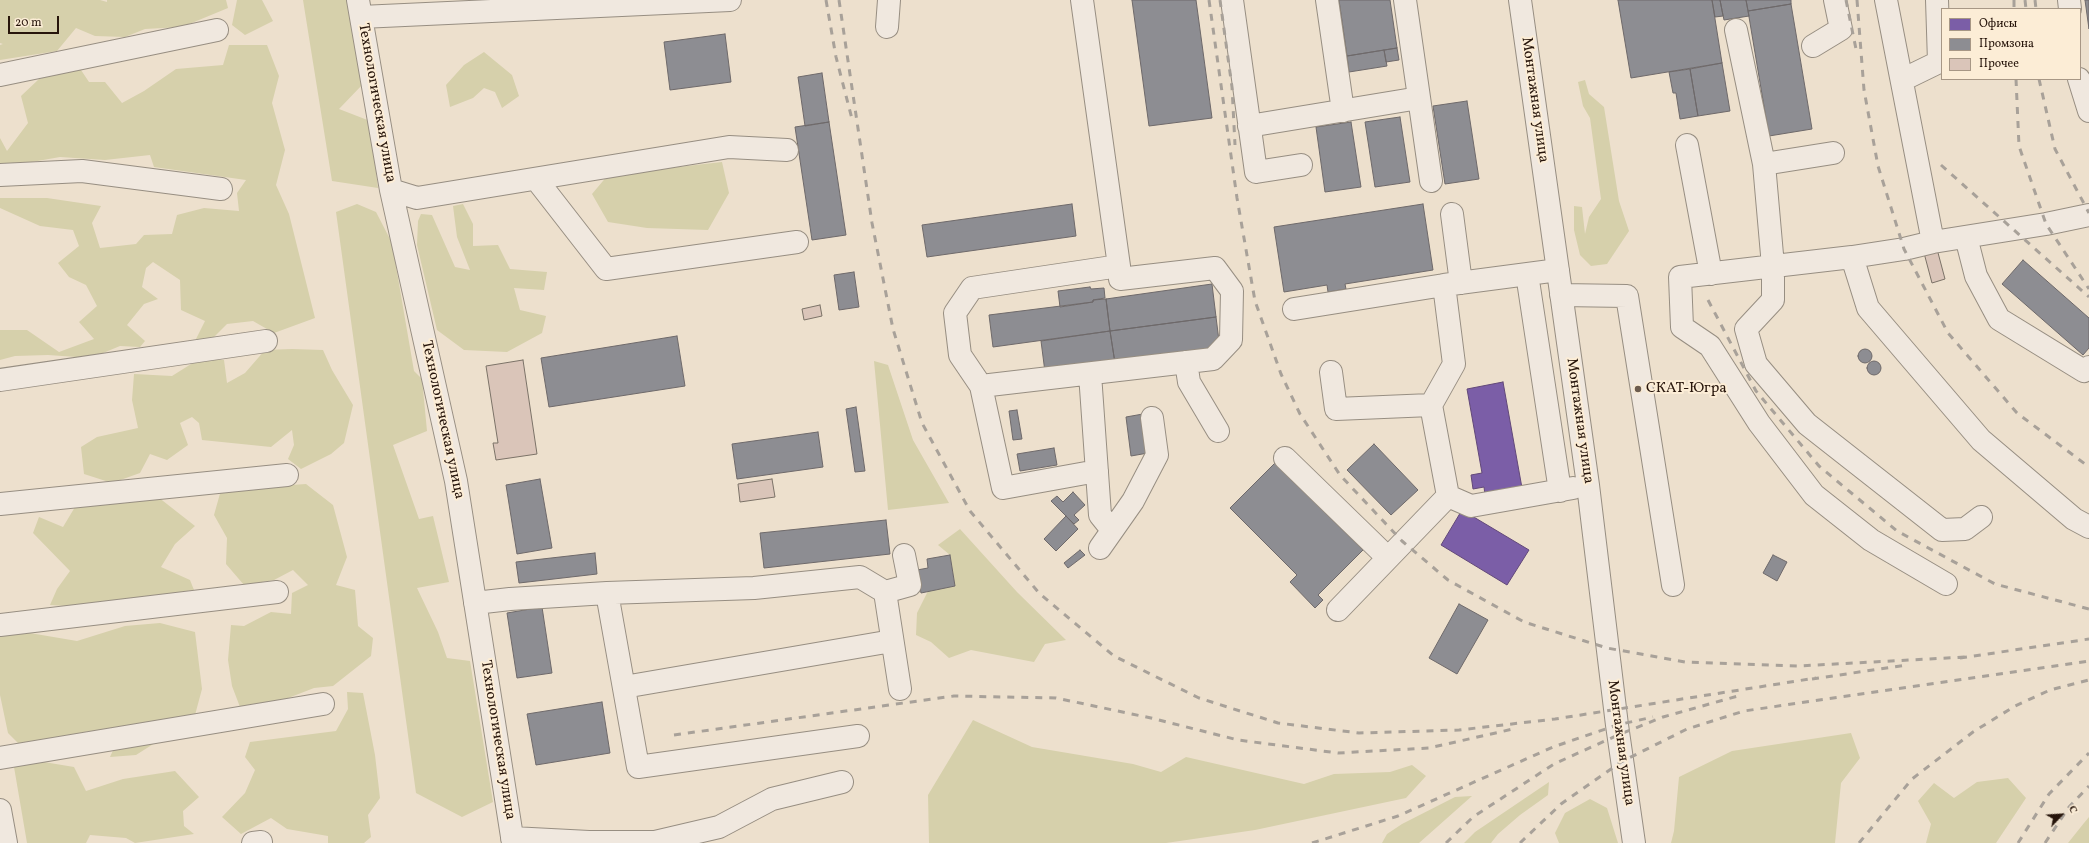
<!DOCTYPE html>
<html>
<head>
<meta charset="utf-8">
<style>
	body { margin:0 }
	#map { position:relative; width:2089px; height:843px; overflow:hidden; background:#ede0cd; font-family:Vollkorn,serif }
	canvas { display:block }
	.legend { position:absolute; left:1941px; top:8px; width:140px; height:72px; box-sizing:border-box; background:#fcedd6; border:1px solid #a79785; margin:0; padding:5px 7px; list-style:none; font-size:12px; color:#27150b }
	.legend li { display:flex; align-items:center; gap:8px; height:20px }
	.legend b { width:20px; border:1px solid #a79785 }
	.north { position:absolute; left:2041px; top:795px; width:40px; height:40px; -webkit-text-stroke:3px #fcedd6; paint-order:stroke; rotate:65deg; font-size:11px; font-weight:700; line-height:16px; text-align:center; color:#27150b }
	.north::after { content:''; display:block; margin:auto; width:14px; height:18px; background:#27150b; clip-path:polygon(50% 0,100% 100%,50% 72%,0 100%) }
	.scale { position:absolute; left:8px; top:16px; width:51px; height:18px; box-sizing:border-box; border:2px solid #27150b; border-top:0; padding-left:5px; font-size:12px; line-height:14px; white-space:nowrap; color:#27150b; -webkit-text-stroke:3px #fcedd6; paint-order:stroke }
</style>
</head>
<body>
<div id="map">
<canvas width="2089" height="843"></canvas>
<ul class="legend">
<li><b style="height:11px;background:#7b5ea7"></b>Офисы</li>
<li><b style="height:11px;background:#8d8d92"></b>Промзона</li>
<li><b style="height:11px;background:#dac5b9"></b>Прочее</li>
</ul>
<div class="north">С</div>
<div class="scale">20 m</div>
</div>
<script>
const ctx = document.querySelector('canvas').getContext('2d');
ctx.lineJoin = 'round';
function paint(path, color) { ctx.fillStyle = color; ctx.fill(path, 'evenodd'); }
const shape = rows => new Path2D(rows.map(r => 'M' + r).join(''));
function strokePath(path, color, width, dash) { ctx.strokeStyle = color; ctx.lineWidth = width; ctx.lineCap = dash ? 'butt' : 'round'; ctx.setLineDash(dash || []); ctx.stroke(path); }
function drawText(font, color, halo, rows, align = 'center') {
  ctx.font = font + ' Vollkorn,serif'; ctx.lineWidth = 4; ctx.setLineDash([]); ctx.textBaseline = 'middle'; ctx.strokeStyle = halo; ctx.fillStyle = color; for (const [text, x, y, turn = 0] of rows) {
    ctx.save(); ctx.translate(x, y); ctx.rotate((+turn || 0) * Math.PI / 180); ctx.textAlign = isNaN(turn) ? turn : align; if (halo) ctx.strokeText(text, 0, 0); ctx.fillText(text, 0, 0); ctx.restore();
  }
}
paint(shape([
	[0,0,100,0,107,2,107,0,226,0,228,8,182,27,145,29,125,37,95,36,76,28,57,51,0,60,0,45,3,44,0,43],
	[237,0,262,0,273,21,245,35,232,25],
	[303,0,347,0,363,84,339,109,370,121,378,188,332,181],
	[229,45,267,45,279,76,272,103,285,150,276,185,289,214,315,318,274,333,253,321,227,324,208,343,196,339,205,321,181,310,180,280,153,262,146,268,142,287,158,299,144,304,127,325,145,341,140,347,120,346,91,358,48,355,15,356,0,360,0,330,27,330,59,352,94,339,79,322,97,306,86,285,69,277,58,263,79,246,73,230,40,226,0,208,0,198,47,198,101,206,92,223,100,248,136,244,144,235,172,234,177,215,204,208,239,211,237,193,246,180,154,167,150,155,105,160,60,157,15,165,0,165,0,138,7,151,28,123,21,96,39,79,79,67,89,82,105,82,122,103,144,91,176,69,223,65],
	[484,52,512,75,519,96,502,108,495,92,484,88,473,98,450,107,446,85,464,65],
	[1585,80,1589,94,1604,107,1619,201,1629,231,1607,264,1591,266,1580,255,1574,230,1574,206,1582,207,1585,234,1589,217,1601,199,1590,118,1583,106,1578,82],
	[722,162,729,193,708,230,647,228,608,222,592,194,608,175],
	[357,204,376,212,392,243,414,371,422,379,427,431,393,445,419,519,433,516,449,582,417,588,438,632,447,658,470,661,493,802,462,817,416,793,336,212],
	[463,204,473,224,473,246,498,245,510,269,547,272,544,290,514,288,520,310,546,316,542,333,507,352,464,350,437,330,417,245,418,221,421,214,432,215,455,267,470,270,457,237,453,206],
	[292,349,323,350,332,370,353,405,344,443,331,454,301,469,288,459,294,445,292,430,271,447,202,440,199,423,192,417,180,423,188,445,167,460,150,454,140,473,112,483,84,474,81,447,97,437,138,428,132,400,134,374,172,376,199,359,224,360,227,383,245,373,265,350],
	[874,361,888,365,913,440,949,503,888,510],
	[306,484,333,505,347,557,336,585,355,590,358,626,373,638,371,656,333,686,314,688,265,707,240,707,232,686,228,660,231,625,244,626,271,612,291,614,292,593,308,585,293,570,274,580,244,585,226,564,227,538,214,515,221,490],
	[158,497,195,526,175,544,161,567,190,580,194,590,81,607,50,605,57,589,70,571,33,533,39,517,63,527,75,507],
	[960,529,1017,592,1066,640,1045,644,1034,662,971,650,949,658,931,642,916,635,917,613,928,591,955,586,950,555,938,545],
	[160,623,195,632,202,689,195,715,108,733,89,731,23,748,8,733,0,695,0,637,18,631,77,641,125,626],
	[347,692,363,693,375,755,380,798,368,815,371,837,364,843,328,843,328,836,287,829,271,818,241,834,222,817,245,793,255,770,245,757,250,742,336,731,348,709],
	[973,720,1032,747,1133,764,1161,772,1186,757,1304,784,1334,774,1390,772,1412,765,1426,776,1406,798,1255,830,1166,843,929,843,928,795],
	[1851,733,1860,758,1841,783,1835,843,1671,843,1674,831,1679,777,1732,751],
	[158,741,136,755,110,757,115,746],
	[32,760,74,767,86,791,123,779,175,771,199,797,183,811,184,826,194,834,135,843,126,838,90,835,86,843,27,843,14,767],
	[2008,778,2026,798,1996,843,1926,843,1931,824,1918,801,1934,783,1954,798,1977,782],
	[1549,782,1548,795,1520,815,1498,834,1491,843,1464,843,1475,832],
	[1472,796,1419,843,1382,843,1387,834,1402,824,1455,797],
	[1590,799,1607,808,1618,843,1559,843,1555,833,1565,813],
	[2089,817,2089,843,2068,843,2084,823]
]), '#d6d0ab');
const offices = shape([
	[1503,382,1522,488,1485,495,1484,487,1473,489,1471,475,1482,473,1467,389,1503,382],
	[1462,510,1529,550,1507,585,1441,545,1462,510]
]);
paint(offices, '#7b5ea7');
strokePath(offices, '#624878', 1);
const industry = shape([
	[1132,0,1196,0,1212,118,1149,126,1132,0],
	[1339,0,1390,0,1397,48,1347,56,1339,0],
	[1618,0,1712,0,1722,63,1631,78,1618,0],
	[1712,0,1720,0,1723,16,1715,17,1712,0],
	[1720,0,1746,0,1749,16,1724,20,1720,0],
	[1746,0,1791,0,1791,4,1748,11,1746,0],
	[2085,0,2089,0,2089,29,2085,0],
	[1791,4,1812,129,1769,136,1748,11,1791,4],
	[725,34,731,82,670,90,664,42,725,34],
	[1397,48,1399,60,1386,62,1384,50,1397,48],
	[1384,50,1387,66,1349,72,1347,56,1384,50],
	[1722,63,1730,111,1698,116,1690,69,1722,63],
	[1690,69,1698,116,1680,119,1676,93,1673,93,1669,72,1690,69],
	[822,73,829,122,805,126,798,77,822,73],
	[1467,101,1479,179,1445,184,1433,106,1467,101],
	[1400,117,1410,182,1375,187,1365,122,1400,117],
	[829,122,846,235,812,240,795,127,829,122],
	[1351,122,1361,187,1325,192,1316,127,1351,122],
	[1072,204,1076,236,927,257,922,225,1072,204],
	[1423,204,1433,270,1345,284,1346,289,1328,292,1327,285,1284,292,1274,227,1423,204],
	[2023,260,2089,318,2089,348,2083,355,2002,284,2023,260],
	[854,272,859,307,839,310,834,275,854,272],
	[1212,284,1216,317,1110,331,1106,299,1212,284],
	[1090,287,1091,289,1104,288,1105,298,1093,300,1093,302,1060,307,1058,291,1090,287],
	[1106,299,1110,331,993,347,989,315,1093,302,1093,300,1106,299],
	[1216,317,1219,341,1210,350,1115,363,1110,331,1216,317],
	[1110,331,1115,363,1045,372,1041,341,1110,331],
	[677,336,685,386,549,407,541,358,677,336],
	'1858 356a7 7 0 1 1 14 0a7 7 0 1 1-14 0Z',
	'1867 368a7 7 0 1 1 14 0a7 7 0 1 1-14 0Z',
	[856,407,865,471,855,472,846,409,856,407],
	[1017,410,1022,439,1013,440,1009,411,1017,410],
	[1143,414,1148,453,1131,456,1126,417,1143,414],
	[818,432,823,467,737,479,732,444,818,432],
	[1374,444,1418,490,1391,515,1347,470,1374,444],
	[1054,448,1057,465,1020,471,1017,454,1054,448],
	[1275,463,1363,550,1318,595,1323,600,1315,608,1290,582,1297,575,1230,508,1275,463],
	[540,479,552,548,517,554,506,485,540,479],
	[1073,492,1085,505,1074,515,1079,520,1074,524,1051,501,1057,496,1063,502,1073,492],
	[1066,516,1078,529,1056,551,1044,539,1066,516],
	[886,520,890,554,764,568,760,533,886,520],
	[1080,550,1085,555,1068,568,1064,563,1080,550],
	[595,553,597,574,519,583,516,562,595,553],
	[950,555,955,586,921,593,917,570,928,568,927,559,950,555],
	[1773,555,1787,562,1777,581,1763,573,1773,555],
	[1459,604,1488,620,1457,674,1429,658,1459,604],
	[542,607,552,673,517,678,507,613,542,607],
	[602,702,610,753,536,765,527,714,602,702]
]);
paint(industry, '#8d8d92');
strokePath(industry, '#6e696a', 1);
const building = shape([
	[1937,249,1945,279,1932,283,1924,253,1937,249],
	[820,305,822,316,804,320,802,309,820,305],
	[523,360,537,454,496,460,493,443,498,443,486,366,523,360],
	[772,479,775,497,740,502,738,484,772,479]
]);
paint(building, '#dac5b9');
strokePath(building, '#7b7267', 1);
const minor = shape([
	[358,0,391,190,456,481,513,843],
	[1082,0,1119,266,1120,279,1215,268,1232,291,1231,340,1213,359,981,386,960,355,955,313,972,288,1119,266],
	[1232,0,1256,172,1301,165],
	[1327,0,1343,111],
	[1405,0,1431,181],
	[1520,0,1588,485,1617,725,1634,843],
	[1886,0,1933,242],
	[2069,0,2070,9],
	[361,17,730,0],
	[887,27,889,0],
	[1736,30,1764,164,1773,266,1773,300,1746,329,1756,364,1807,424,1942,530,1965,529,1981,517],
	[1813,46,1841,29,1835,0],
	[0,75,217,30],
	[2079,79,2089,111],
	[1902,80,1939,62,1937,0],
	[1249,126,1419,98],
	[1687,145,1711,274],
	[1764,164,1833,153],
	[0,175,82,171,221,189],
	[536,179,606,269,797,242],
	[391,190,417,198,729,147,787,150],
	[1452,214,1461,283],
	[1966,237,1976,276,1999,319,2084,371,2089,367],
	[1852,257,1868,308,1981,440,2074,519,2089,527],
	[1527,274,1560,491],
	[1444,285,1454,364,1431,405,1448,496],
	[1561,295,1627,296,1673,585],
	[1294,309,1444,285,1558,270],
	[1186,362,1189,382,1218,431],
	[1331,372,1336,409,1431,405],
	[1090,374,1100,515,1112,530],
	[0,380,266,341],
	[981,386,1003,488,1097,471],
	[1285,458,1387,557],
	[1448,496,1471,506,1573,488],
	[0,504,287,475],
	[1100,548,1133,501,1157,455,1152,418],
	[1946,584,1871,540,1814,495,1759,423,1710,346,1682,327,1680,277,1852,257,1904,249,1933,242,2046,224,2089,215],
	[885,592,910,585,904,555],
	[607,593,638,767,858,736],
	[475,603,510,599,607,593,754,588,860,577,885,592,900,689],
	[1338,610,1448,496],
	[0,625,277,592],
	[624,687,892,641],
	[0,758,323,704],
	[0,810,6,843],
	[512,838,589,842,655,842,719,827,772,799,842,782],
	[253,843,261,842]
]);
strokePath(minor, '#978e82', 24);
strokePath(minor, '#f0e8df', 22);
strokePath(shape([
	[826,0,836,57,852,119],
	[839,0,872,223,893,329,922,423,970,511,1039,593,1114,656,1199,698,1278,723,1359,733,1459,730,1555,719,1816,678],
	[1209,0,1237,198,1255,301,1281,374,1300,414,1340,475,1402,541,1448,580,1524,622,1607,648,1685,662,1797,666,1965,657],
	[1220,0,1232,87,1235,145],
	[1846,0,1856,49],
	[1857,0,1864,90,1878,166,1904,249,1948,333,2017,413,2089,467],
	[2014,0,2014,9],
	[2025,0,2026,9],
	[2035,0,2036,9],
	[2016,79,2019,146,2046,224,2089,289],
	[2039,79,2055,149,2089,213],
	[1941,165,2089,297],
	[1708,300,1756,391,1819,466,1897,531,1995,584,2089,609],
	[1960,658,2089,639],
	[1812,679,1907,665],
	[674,735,954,696,1056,698,1151,718,1238,740,1338,753,1429,748,1513,729],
	[1312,843,1398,816,1553,747,1617,725,1653,717],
	[1446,843,1473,817,1554,764,1618,735,1663,717,1738,696],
	[1520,843,1561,804,1621,762,1687,729,1744,711,2089,661],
	[1859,843,1912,779,1973,732,2015,706,2050,690,2089,680],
	[2018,843,2049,794,2089,753],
	[2045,843,2069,807,2089,786]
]), '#a8a199', 3, [7, 7]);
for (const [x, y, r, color] of [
	[1638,389,4,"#6c5c4f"]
]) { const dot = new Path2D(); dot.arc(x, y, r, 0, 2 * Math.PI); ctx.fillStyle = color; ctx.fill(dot); strokePath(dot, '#fcedd6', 1.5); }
drawText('15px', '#27150b', '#fcedd6', [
	["Монтажная улица",1534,100,82],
	["Технологическая улица",376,103,80],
	["Технологическая улица",442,420,78],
	["Монтажная улица",1579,421,82],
	["Технологическая улица",497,740,81],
	["Монтажная улица",1620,743,82]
]);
drawText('15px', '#27150b', '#fcedd6', [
	["СКАТ-Югра",1646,389]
], 'left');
</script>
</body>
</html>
